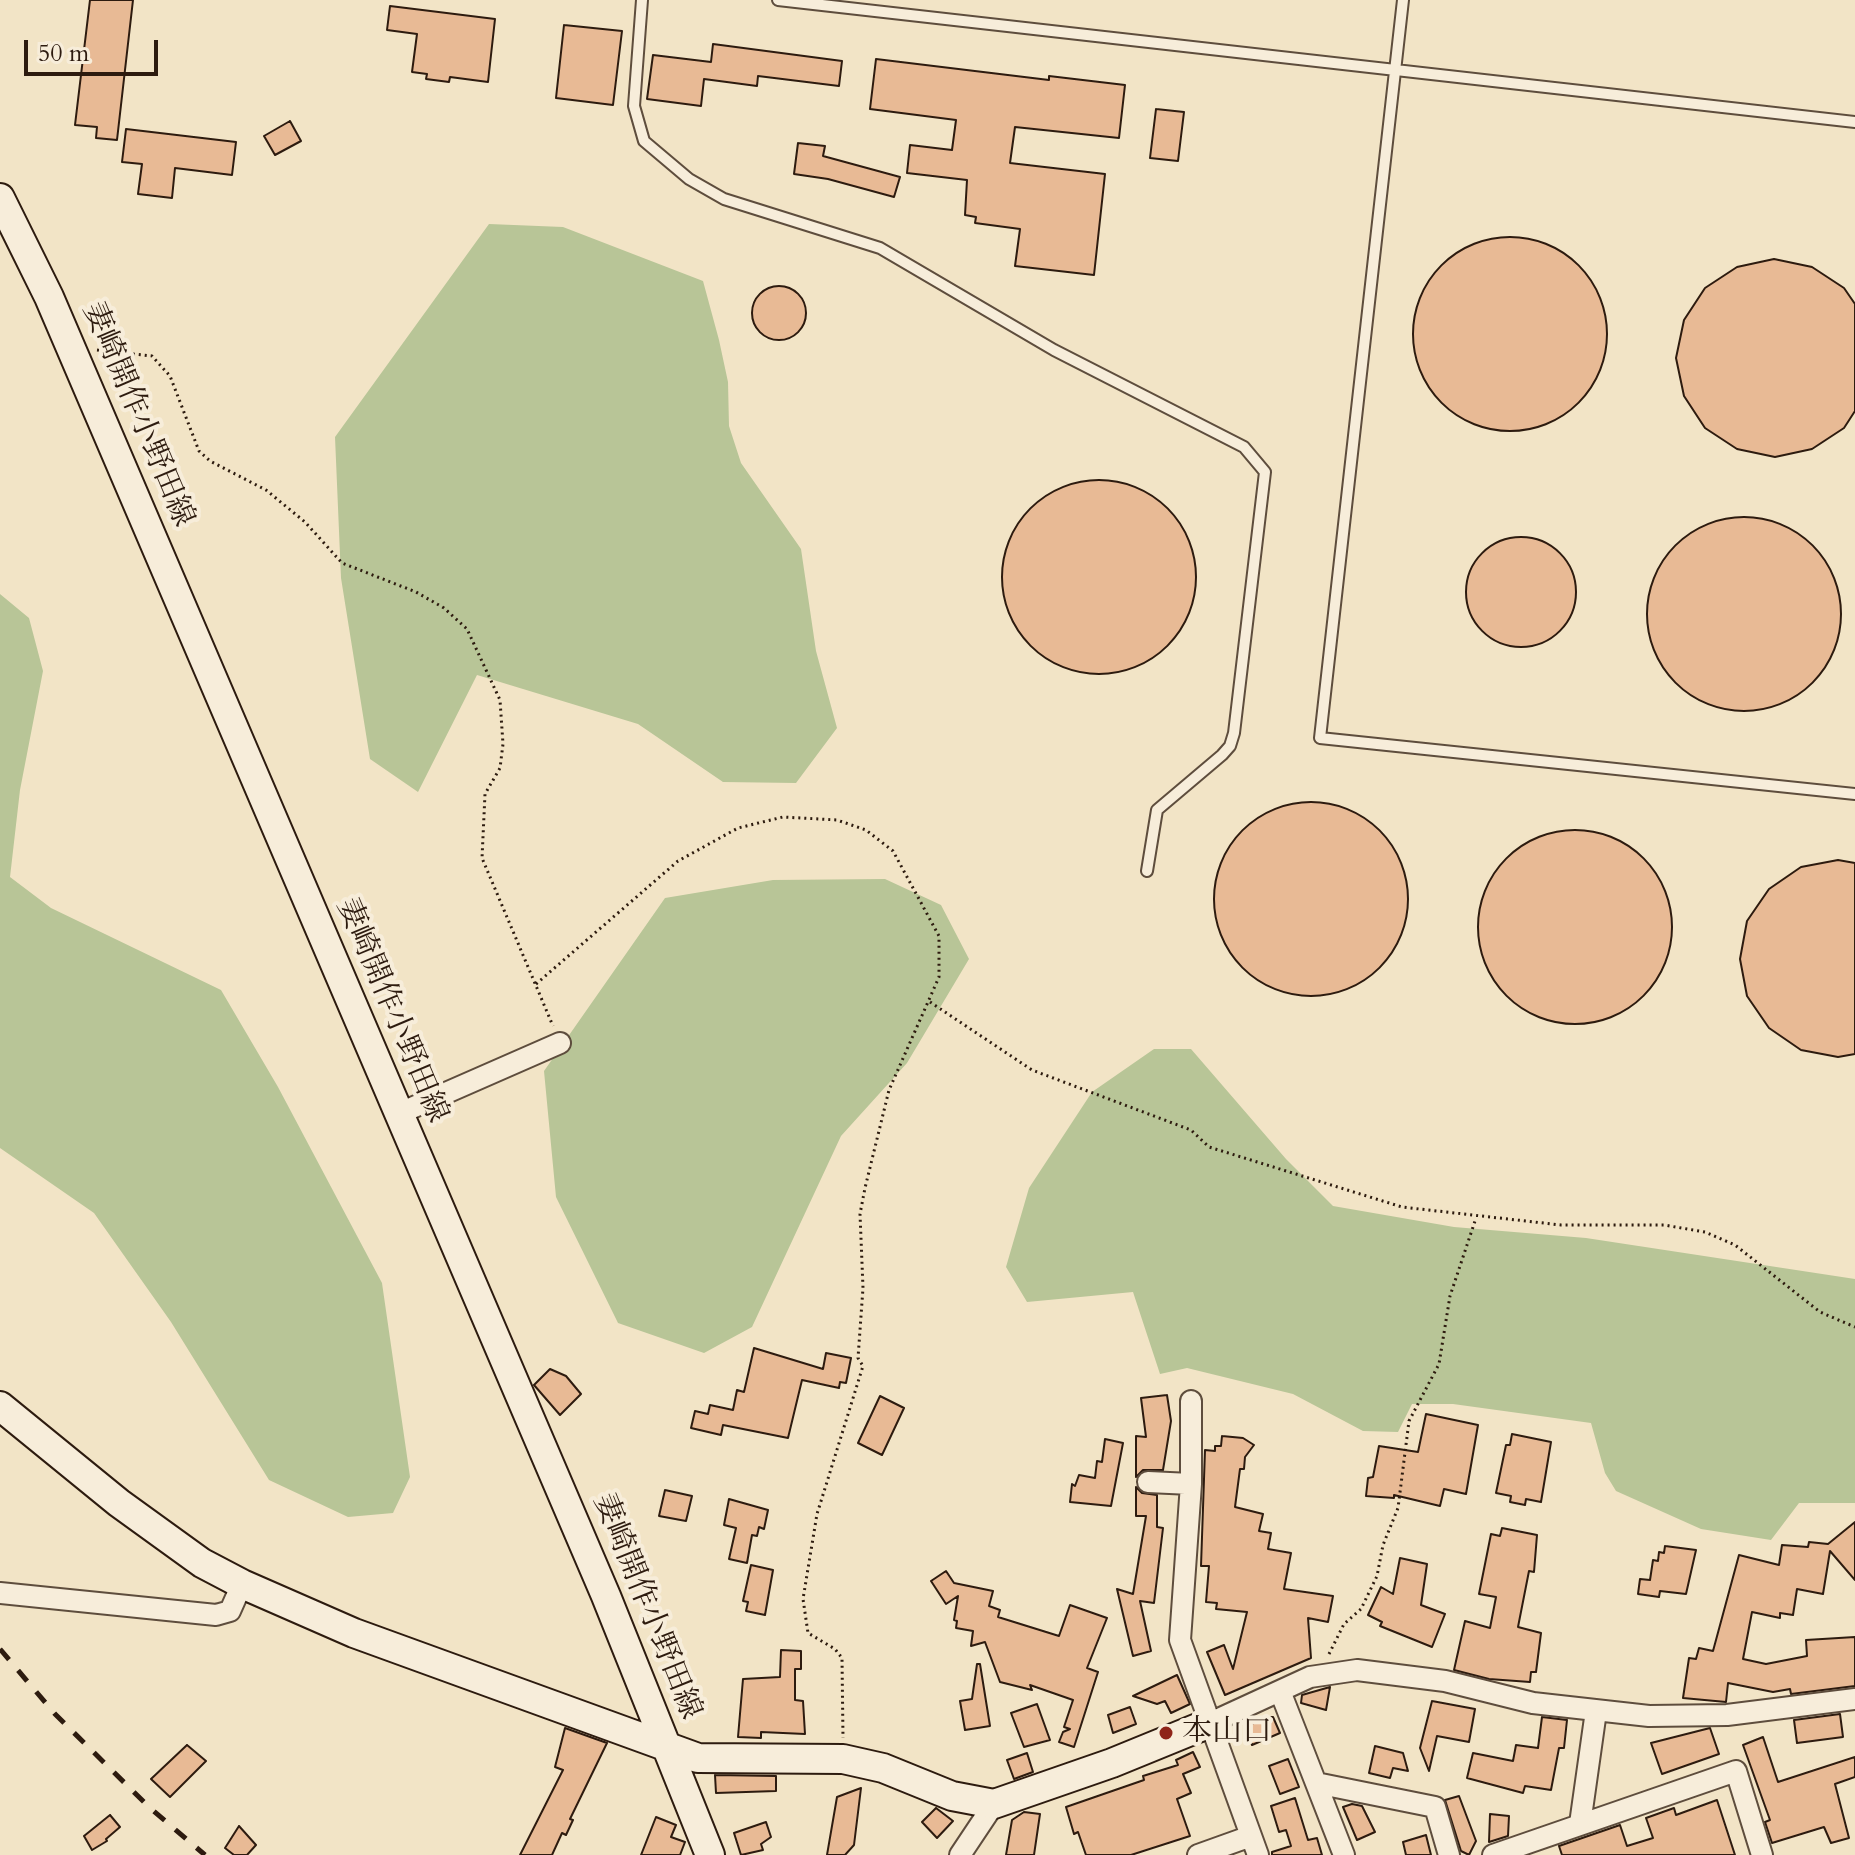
<!DOCTYPE html>
<html>
<head>
<meta charset="utf-8">
<style>
	body { margin:0 }
	#map { position:relative; width:1855px; height:1855px; overflow:hidden; background:#f2e4c6; font-family:Cardo,serif }
	canvas { display:block }
	.scale { position:absolute; left:24px; top:40px; width:134px; height:36px; box-sizing:border-box; border:4px solid #2d1b0f; border-top:0; padding-left:10px; font-size:24px; line-height:28px; white-space:nowrap; color:#2d1b0f; -webkit-text-stroke:6px #f7edda; paint-order:stroke }
</style>
</head>
<body>
<div id="map">
<canvas width="1855" height="1855"></canvas>
<div class="scale">50 m</div>
</div>
<script>
const ctx = document.querySelector('canvas').getContext('2d');
ctx.lineJoin = 'round';
function paint(path, color) { ctx.fillStyle = color; ctx.fill(path, 'evenodd'); }
const shape = rows => new Path2D(rows.map(r => 'M' + r).join(''));
function strokePath(path, color, width, dash) { ctx.strokeStyle = color; ctx.lineWidth = width; ctx.lineCap = dash ? 'butt' : 'round'; ctx.setLineDash(dash || []); ctx.stroke(path); }
function drawText(font, color, halo, rows, align = 'center') {
  ctx.font = font + ' Cardo,"Noto Serif JP",serif'; ctx.lineWidth = 8; ctx.setLineDash([]); ctx.textBaseline = 'middle'; ctx.strokeStyle = halo; ctx.fillStyle = color; for (const [text, x, y, turn = 0] of rows) {
    ctx.save(); ctx.translate(x, y); ctx.rotate((+turn || 0) * Math.PI / 180); ctx.textAlign = isNaN(turn) ? turn : align; if (halo) ctx.strokeText(text, 0, 0); ctx.fillText(text, 0, 0); ctx.restore();
  }
}
paint(shape([
	[489,224,563,227,703,281,719,340,728,382,729,426,741,463,801,549,816,651,837,728,796,783,723,782,638,724,477,675,418,792,370,759,341,578,335,437],
	[0,594,29,618,43,671,20,790,10,877,51,908,221,990,278,1087,382,1283,410,1477,393,1513,348,1517,269,1480,171,1322,94,1213,0,1148],
	[885,879,941,905,969,959,907,1063,841,1136,752,1327,704,1353,618,1323,556,1197,544,1071,665,898,773,880],
	[1154,1049,1191,1049,1286,1159,1333,1206,1454,1227,1586,1238,1855,1279,1855,1503,1799,1503,1771,1540,1701,1529,1616,1491,1605,1473,1591,1423,1453,1404,1412,1404,1398,1432,1363,1431,1293,1394,1187,1368,1160,1374,1133,1292,1027,1302,1006,1267,1029,1188,1092,1092]
]), '#b8c597');
const building = shape([
	[90,0,133,0,117,140,96,138,97,127,75,125,90,0],
	[390,6,495,19,488,82,450,77,449,82,426,79,427,74,412,72,417,34,387,30,390,6],
	[564,25,622,31,613,105,556,98,564,25],
	[713,44,842,61,839,86,758,76,757,86,704,79,701,106,647,99,653,55,711,62,713,44],
	[876,59,1049,80,1049,76,1125,85,1119,138,1015,127,1010,163,1105,174,1094,275,1015,266,1020,229,975,223,976,217,965,215,967,180,907,173,910,145,952,150,956,120,870,109,876,59],
	[1156,109,1184,112,1178,161,1150,158,1156,109],
	[290,121,301,141,275,155,264,136,290,121],
	[126,129,236,142,232,175,175,168,172,198,138,194,142,164,122,162,126,129],
	[798,143,825,146,823,156,900,177,894,197,828,179,794,174,798,143],
	'1413 334a97 97 0 1 1 194 0a97 97 0 1 1-194 0Z',
	[1774,259,1812,267,1844,288,1855,304,1855,411,1844,428,1812,449,1775,457,1737,449,1705,428,1684,396,1676,358,1684,320,1705,288,1737,267,1774,259],
	'752 313a27 27 0 1 1 54 0a27 27 0 1 1-54 0Z',
	'1002 577a97 97 0 1 1 194 0a97 97 0 1 1-194 0Z',
	'1647 614a97 97 0 1 1 194 0a97 97 0 1 1-194 0Z',
	'1466 592a55 55 0 1 1 110 0a55 55 0 1 1-110 0Z',
	'1214 899a97 97 0 1 1 194 0a97 97 0 1 1-194 0Z',
	'1478 927a97 97 0 1 1 194 0a97 97 0 1 1-194 0Z',
	[1838,860,1855,863,1855,1054,1838,1057,1801,1050,1769,1028,1747,996,1740,959,1747,921,1769,889,1801,867,1838,860],
	[754,1348,823,1369,826,1353,851,1358,846,1383,840,1382,839,1388,802,1380,788,1438,723,1425,721,1435,691,1428,695,1411,708,1414,710,1405,733,1410,737,1390,744,1392,754,1348],
	[550,1369,566,1376,581,1394,560,1415,534,1385,550,1369],
	[1167,1395,1171,1421,1163,1470,1143,1470,1136,1477,1136,1436,1146,1437,1141,1398,1167,1395],
	[880,1396,904,1408,882,1455,858,1443,880,1396],
	[1426,1414,1478,1425,1466,1494,1444,1489,1440,1506,1394,1495,1394,1498,1366,1496,1368,1478,1373,1477,1379,1446,1418,1452,1426,1414],
	[1512,1434,1551,1442,1541,1502,1526,1499,1525,1505,1510,1502,1511,1496,1496,1493,1506,1445,1510,1445,1512,1434],
	[1222,1436,1243,1438,1254,1445,1245,1457,1244,1469,1240,1469,1235,1507,1263,1514,1259,1531,1271,1533,1268,1549,1291,1553,1284,1589,1333,1596,1328,1622,1308,1618,1311,1658,1225,1695,1207,1652,1224,1645,1233,1669,1247,1612,1216,1609,1217,1603,1206,1602,1209,1566,1201,1566,1205,1450,1215,1451,1215,1446,1221,1446,1222,1436],
	[1105,1439,1123,1443,1111,1506,1070,1502,1072,1484,1075,1486,1079,1475,1095,1478,1097,1461,1102,1462,1105,1439],
	[1136,1487,1142,1493,1157,1495,1157,1527,1163,1528,1154,1603,1140,1601,1151,1651,1133,1656,1117,1589,1133,1594,1146,1516,1136,1516,1136,1487],
	[665,1490,692,1496,686,1521,659,1516,665,1490],
	[729,1499,768,1510,764,1529,759,1527,757,1536,752,1535,747,1563,729,1559,736,1528,724,1525,729,1499],
	[1855,1522,1855,1580,1830,1551,1823,1594,1797,1589,1793,1615,1780,1613,1780,1618,1752,1612,1743,1659,1766,1664,1807,1656,1806,1640,1855,1637,1855,1686,1791,1694,1790,1689,1773,1692,1728,1683,1726,1702,1683,1698,1689,1658,1696,1659,1699,1648,1713,1651,1739,1555,1779,1565,1782,1545,1808,1547,1809,1542,1828,1544,1855,1522],
	[1502,1528,1537,1535,1534,1572,1529,1571,1518,1627,1541,1633,1536,1672,1531,1672,1530,1682,1489,1679,1454,1670,1465,1621,1490,1628,1496,1597,1479,1594,1491,1534,1500,1536,1502,1528],
	[1665,1546,1696,1550,1686,1594,1660,1591,1659,1597,1638,1594,1640,1579,1650,1580,1653,1560,1658,1561,1659,1552,1664,1553,1665,1546],
	[1400,1558,1427,1564,1421,1605,1445,1614,1432,1647,1380,1626,1382,1622,1368,1615,1381,1587,1393,1594,1400,1558],
	[751,1565,773,1570,765,1615,746,1611,748,1602,743,1601,751,1565],
	[946,1571,954,1583,993,1591,989,1606,1000,1610,998,1617,1059,1636,1070,1605,1107,1618,1087,1668,1098,1672,1074,1747,1059,1742,1063,1732,1070,1729,1064,1727,1073,1700,1030,1685,1032,1690,1000,1682,985,1642,971,1646,973,1631,956,1628,957,1621,954,1620,958,1596,946,1604,931,1581,946,1571],
	[781,1650,801,1651,801,1669,795,1669,795,1700,803,1701,805,1734,761,1732,761,1738,738,1737,743,1679,780,1677,781,1650],
	[977,1664,980,1664,990,1726,965,1730,960,1701,972,1699,977,1664],
	[1177,1675,1190,1704,1171,1713,1165,1701,1157,1704,1133,1696,1177,1675],
	[1330,1687,1326,1710,1301,1703,1302,1695,1330,1687],
	[1432,1701,1475,1709,1469,1742,1437,1736,1429,1771,1420,1748,1432,1701],
	[1037,1704,1050,1740,1024,1747,1011,1713,1037,1704],
	[1130,1707,1136,1724,1113,1733,1108,1715,1130,1707],
	[1840,1714,1843,1737,1797,1743,1794,1720,1840,1714],
	[1268,1717,1273,1717,1280,1733,1252,1745,1244,1727,1268,1717],
	[1542,1717,1567,1720,1564,1748,1559,1748,1551,1790,1525,1786,1523,1793,1467,1778,1473,1753,1513,1761,1516,1745,1538,1748,1542,1717],
	[565,1728,607,1743,570,1819,573,1820,566,1835,562,1833,552,1855,520,1855,563,1770,555,1767,565,1728],
	[1710,1728,1719,1754,1662,1774,1651,1743,1710,1728],
	[1763,1737,1778,1782,1855,1757,1855,1777,1835,1784,1849,1838,1831,1843,1824,1827,1772,1843,1765,1822,1770,1820,1743,1745,1763,1737],
	[187,1745,206,1761,170,1797,151,1779,187,1745],
	[1375,1746,1403,1753,1408,1771,1393,1768,1390,1778,1369,1773,1375,1746],
	[1193,1752,1200,1767,1183,1774,1191,1793,1177,1799,1190,1836,1131,1855,1086,1855,1078,1832,1074,1834,1066,1807,1144,1780,1143,1776,1178,1765,1176,1760,1193,1752],
	[1027,1753,1033,1772,1014,1779,1007,1760,1027,1753],
	[1288,1759,1299,1787,1280,1794,1269,1766,1288,1759],
	[715,1775,776,1776,776,1791,716,1793,715,1775],
	[861,1788,854,1845,845,1855,827,1855,837,1797,861,1788],
	[1459,1796,1476,1841,1469,1855,1461,1851,1445,1800,1459,1796],
	[1295,1798,1308,1840,1317,1838,1322,1855,1272,1855,1272,1852,1291,1846,1286,1830,1279,1832,1271,1806,1295,1798],
	[1717,1800,1735,1855,1562,1855,1559,1846,1620,1825,1627,1846,1653,1838,1646,1818,1674,1808,1676,1815,1717,1800],
	[1352,1804,1362,1806,1375,1832,1357,1840,1343,1807,1352,1804],
	[936,1808,953,1821,937,1838,922,1822,936,1808],
	[1024,1812,1040,1814,1034,1855,1006,1855,1012,1820,1024,1812],
	[1490,1814,1509,1816,1508,1836,1489,1842,1490,1814],
	[110,1815,120,1827,106,1839,107,1841,92,1850,84,1836,110,1815],
	[656,1817,676,1825,671,1837,685,1842,680,1855,641,1855,656,1817],
	[766,1822,771,1837,761,1844,763,1850,741,1855,734,1833,766,1822],
	[239,1826,256,1845,247,1855,234,1855,225,1848,239,1826],
	[1426,1835,1431,1855,1406,1855,1403,1842,1426,1835]
]);
paint(building, '#e8ba95');
strokePath(building, '#2d1b0f', 2);
const lane = shape([
	[642,0,634,106,644,141,689,179,724,199,880,248,1054,350,1244,447,1265,472,1234,733,1230,746,1222,755,1157,810,1147,871],
	[778,0,1855,122],
	[1403,0,1320,738,1855,794]
]);
const street = shape([
	[398,1114,560,1043],
	[1191,1401,1191,1484,1180,1640,1258,1855],
	[1148,1482,1191,1484],
	[0,1593,216,1615,230,1611,242,1584],
	[1280,1691,1344,1855],
	[1210,1723,1310,1677,1357,1670,1445,1681,1533,1703,1649,1716,1727,1715,1855,1699],
	[1316,1783,1435,1807,1449,1855],
	[1580,1824,1596,1711],
	[960,1855,994,1804],
	[1198,1855,1251,1836],
	[1493,1855,1736,1771,1762,1855]
]);
const secondary = shape([
	[0,198,49,297,606,1596,710,1855],
	[0,1406,119,1503,202,1563,242,1584,354,1633,698,1758,843,1759,883,1768,952,1796,994,1804,1112,1763,1210,1723]
]);
strokePath(lane, '#5e4d3d', 14);
strokePath(street, '#5e4d3d', 24);
strokePath(secondary, '#2d1b0f', 32);
strokePath(shape([
	[97,350,152,356,170,376,199,451,210,461,266,490,305,522,342,563,416,592,444,608,467,629,500,700,503,744,500,768,485,794,482,858,553,1026],
	[536,984,678,861,738,828,783,817,837,820,866,830,893,851,939,936,939,977,889,1090,865,1188,860,1214,863,1288,858,1358,863,1366,817,1514,803,1599,808,1633,835,1649,842,1658,843,1738],
	[930,1002,1032,1070,1191,1130,1209,1147,1402,1207,1561,1225,1664,1225,1705,1232,1735,1245,1820,1312,1855,1327],
	[1329,1654,1344,1624,1361,1609,1377,1576,1383,1545,1398,1508,1409,1421,1439,1364,1450,1296,1476,1218]
]), '#2d1b0f', 3, [2, 4]);
strokePath(lane, '#f7edda', 10);
strokePath(street, '#f7edda', 20);
strokePath(secondary, '#f7edda', 28);
strokePath(shape([
	[0,1649,55,1714,149,1807,205,1855]
]), '#2d1b0f', 5, [14, 14]);
for (const [x, y, r, color] of [
	[1166,1733,8,"#8f2418"]
]) { const dot = new Path2D(); dot.arc(x, y, r, 0, 2 * Math.PI); ctx.fillStyle = color; ctx.fill(dot); strokePath(dot, '#f7edda', 3); }
drawText('30px', '#2d1b0f', '#f7edda', [
	["妻崎開作小野田線",137,415,67],
	["妻崎開作小野田線",391,1011,67],
	["妻崎開作小野田線",646,1607,68]
]);
drawText('30px', '#2d1b0f', '#f7edda', [
	["本山口",1182,1733]
], 'left');
</script>
</body>
</html>
